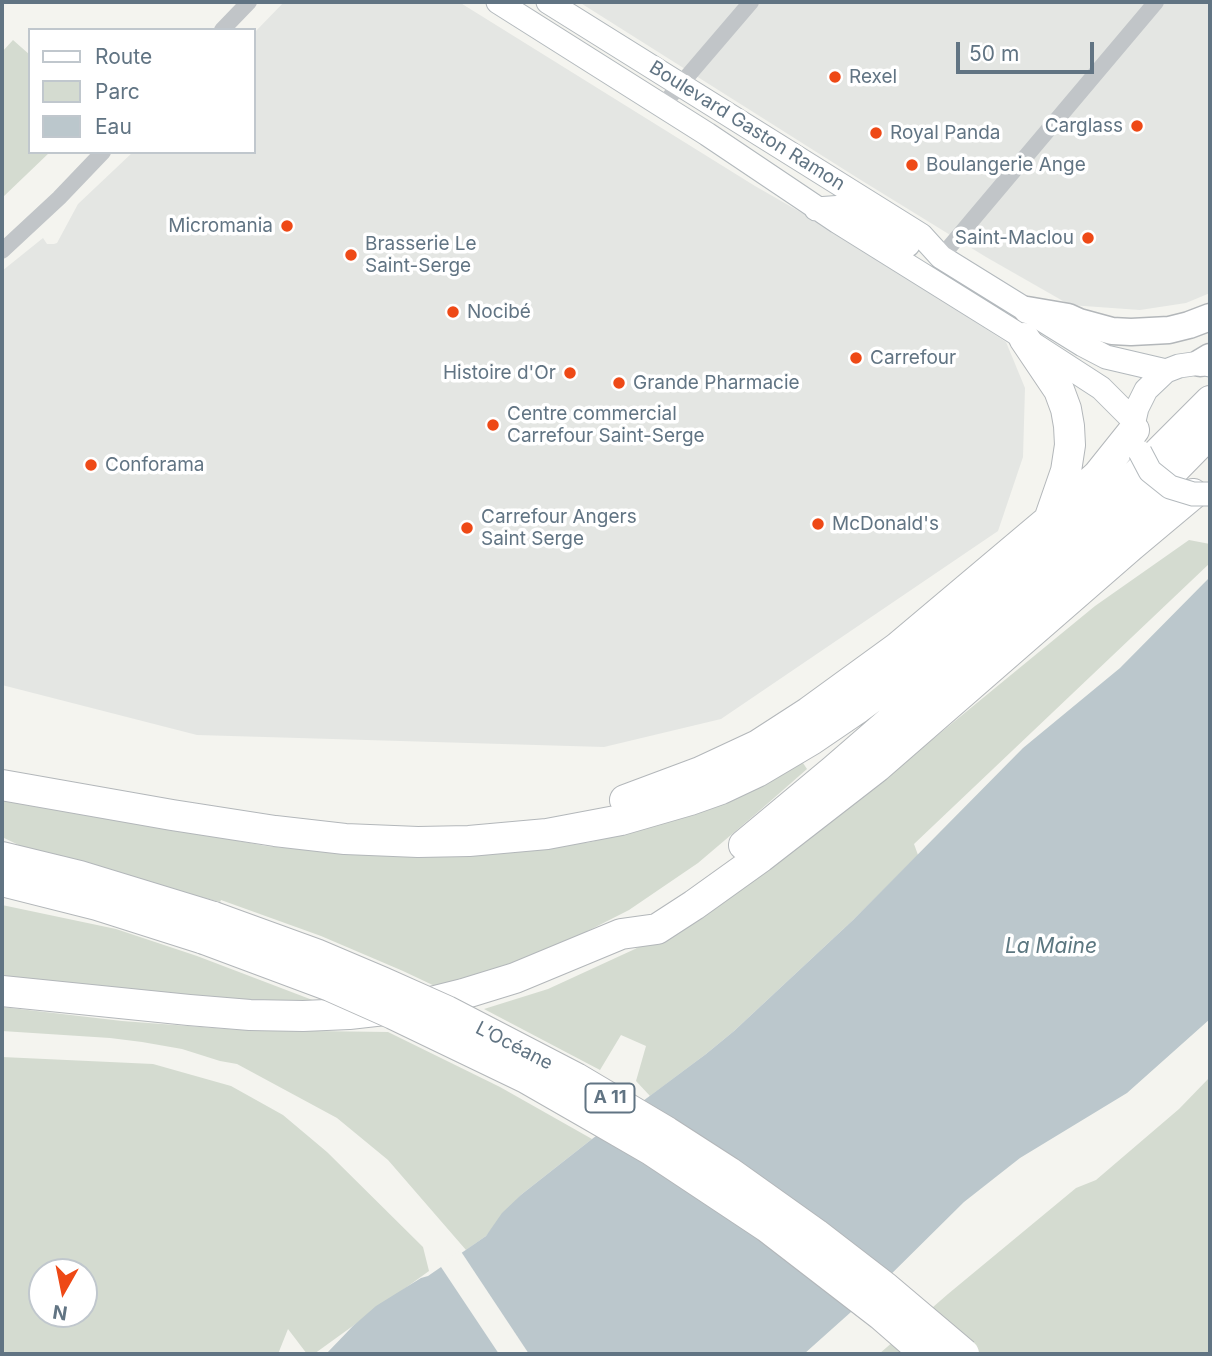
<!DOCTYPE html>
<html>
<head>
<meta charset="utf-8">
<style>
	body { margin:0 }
	#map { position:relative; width:1212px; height:1356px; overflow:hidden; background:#f4f4ef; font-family:Inter,sans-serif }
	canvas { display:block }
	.frame { position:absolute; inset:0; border:4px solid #617483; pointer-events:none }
	.legend { position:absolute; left:28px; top:28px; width:228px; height:126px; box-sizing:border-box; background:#fff; border:2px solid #c0c7cd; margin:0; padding:9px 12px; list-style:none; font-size:21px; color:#617483 }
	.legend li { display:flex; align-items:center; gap:14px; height:35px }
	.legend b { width:35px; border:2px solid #c0c7cd }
	.north { position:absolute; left:28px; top:1258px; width:70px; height:70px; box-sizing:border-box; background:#fff; border:2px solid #c0c7cd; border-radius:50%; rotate:189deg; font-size:19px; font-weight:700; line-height:28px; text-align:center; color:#617483 }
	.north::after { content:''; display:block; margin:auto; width:24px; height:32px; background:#ee4916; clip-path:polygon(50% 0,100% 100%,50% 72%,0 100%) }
	.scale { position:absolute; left:956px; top:42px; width:138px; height:32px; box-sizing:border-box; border:4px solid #617483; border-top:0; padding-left:9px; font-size:21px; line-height:24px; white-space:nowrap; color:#617483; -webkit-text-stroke:5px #fff; paint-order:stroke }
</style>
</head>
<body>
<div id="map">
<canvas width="1212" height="1356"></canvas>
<div class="frame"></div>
<ul class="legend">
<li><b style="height:9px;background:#fff"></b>Route</li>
<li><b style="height:19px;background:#d4dbd0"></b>Parc</li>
<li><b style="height:19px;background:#bbc7cc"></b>Eau</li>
</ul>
<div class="north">N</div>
<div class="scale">50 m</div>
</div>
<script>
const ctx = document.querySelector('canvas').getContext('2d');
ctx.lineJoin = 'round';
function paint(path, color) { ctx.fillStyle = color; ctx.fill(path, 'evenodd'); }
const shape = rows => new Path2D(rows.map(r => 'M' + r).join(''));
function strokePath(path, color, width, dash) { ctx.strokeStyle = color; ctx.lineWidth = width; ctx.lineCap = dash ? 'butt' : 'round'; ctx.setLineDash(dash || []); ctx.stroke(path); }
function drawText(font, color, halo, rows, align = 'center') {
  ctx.font = font + ' Inter,sans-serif'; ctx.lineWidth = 7; ctx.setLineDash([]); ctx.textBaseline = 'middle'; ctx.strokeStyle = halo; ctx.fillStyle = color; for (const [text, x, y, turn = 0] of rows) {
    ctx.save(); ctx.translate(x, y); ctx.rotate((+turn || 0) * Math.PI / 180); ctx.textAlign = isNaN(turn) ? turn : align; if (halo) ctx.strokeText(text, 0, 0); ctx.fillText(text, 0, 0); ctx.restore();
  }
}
paint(shape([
	[284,2,459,2,755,186,856,244,1006,342,1025,388,1023,457,998,531,721,719,604,747,197,735,2,685,2,271,43,238,47,244,54,244,57,243,78,204,133,152,254,152,254,33],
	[579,2,1210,2,1210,293,1186,303,1140,310,1070,305,986,257,856,177]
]), '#e4e6e3');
paint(shape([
	[13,40,30,55,30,152,50,152,2,198,2,52],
	[1189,540,1210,544,1210,563,914,844,918,855,853,920,734,1031,706,1054,650,1096,636,1081,646,1046,621,1035,600,1070,484,1009,548,989,635,949,703,910,883,780,1095,606],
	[803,763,807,769,758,812,698,863,629,910,564,943,514,964,439,988,403,971,321,936,221,900,220,902,178,891,27,849,2,837,2,799,72,810,266,846,360,855,486,855,591,842,685,817,752,790],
	[2,905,116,929,197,956,323,1004,262,1003,2,978],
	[2,1007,122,1021,242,1030,388,1032,500,1087,592,1139,522,1194,486,1236,466,1250,388,1160,337,1118,237,1064,220,1061,182,1049,142,1042,110,1038,2,1031],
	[2,1057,153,1064,231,1086,283,1115,327,1152,423,1247,429,1271,314,1354,307,1354,288,1329,278,1354,2,1354],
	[42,1272,84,1272,84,1314,42,1314],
	[1210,1077,1210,1354,879,1354,948,1294,1076,1188,1096,1180,1179,1109]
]), '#d4dbd0');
paint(shape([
	[1210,577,1210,1019,1127,1093,1020,1158,964,1202,870,1295,804,1354,326,1354,353,1326,376,1306,421,1278,428,1276,486,1236,502,1213,522,1194,592,1139,706,1054,734,1031,853,920,1023,748,1120,668]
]), '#bbc7cc');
paint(shape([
	[460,1250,529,1354,499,1354,439,1264]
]), '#f4f4ef');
const secondary = shape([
	[498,2,707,134,838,222,1024,338,1101,388,1134,421],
	[548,2,921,235,941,257,1083,345,1106,357,1166,371],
	[816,209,844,207,908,245],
	[1135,434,1134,421,1137,408,1146,390,1166,371,1179,366,1200,363,1210,365]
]);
const trunk = shape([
	[1027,310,1068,317,1079,322,1112,331,1131,332,1169,330,1189,325,1210,317],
	[1200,363,1210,357]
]);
const motorway = shape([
	[1053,516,1098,475,1134,430],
	[2,785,172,815,275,831,345,839,418,842,469,841,547,834,621,820,690,800,721,789,757,772,811,740,858,708,909,670,1134,477,1210,401],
	[625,800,700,772,758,745,809,712,897,648,1049,520,1066,471,1070,445,1069,426,1066,409,1059,390,1024,338],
	[744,845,834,770,955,665,1155,489,1210,433],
	[2,857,80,876,214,917],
	[2,881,97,905,204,939],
	[2,991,189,1010,250,1015,303,1016,349,1014,411,1007,463,994,515,978,621,934,657,929,694,905,761,857,877,767,1131,546,1193,494]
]);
strokePath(secondary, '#b3b9bd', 25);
strokePath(trunk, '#b3b7ba', 29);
strokePath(motorway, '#b3b7ba', 32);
strokePath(shape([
	[222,30,249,2],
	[662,106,751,2],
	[2,251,59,198,103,152],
	[941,257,1156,2]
]), '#c1c5c8', 16);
strokePath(secondary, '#fff', 23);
strokePath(trunk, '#fff', 26);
strokePath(motorway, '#fff', 30);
const secondaryBridge = shape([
	[1140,452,1150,471,1170,487,1193,494,1208,494]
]);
const motorwayBridge = shape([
	[214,917,316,954,382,982,447,1011,576,1078,667,1132,729,1172,816,1234,886,1288,964,1354],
	[204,939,330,986,393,1014,526,1078,587,1113,651,1150,767,1227,881,1315,926,1354]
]);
strokePath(secondaryBridge, '#b3b9bd', 25, []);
strokePath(motorwayBridge, '#b3b7ba', 32, []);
strokePath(secondaryBridge, '#fff', 23);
strokePath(motorwayBridge, '#fff', 30);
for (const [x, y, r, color] of [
	[835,77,7,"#ee4916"],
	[1137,126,7,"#ee4916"],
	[876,133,7,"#ee4916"],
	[912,165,7,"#ee4916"],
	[287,226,7,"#ee4916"],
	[1088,238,7,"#ee4916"],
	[351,255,7,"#ee4916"],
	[453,312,7,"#ee4916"],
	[856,358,7,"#ee4916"],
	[570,373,7,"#ee4916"],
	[619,383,7,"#ee4916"],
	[493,425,7,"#ee4916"],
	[91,465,7,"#ee4916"],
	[818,524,7,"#ee4916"],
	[467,528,7,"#ee4916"]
]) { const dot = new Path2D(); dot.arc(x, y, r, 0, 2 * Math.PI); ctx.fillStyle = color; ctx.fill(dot); strokePath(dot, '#fff', 2.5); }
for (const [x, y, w] of [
	[610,1098,49]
]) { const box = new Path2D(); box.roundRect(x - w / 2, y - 14.5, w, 29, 5); ctx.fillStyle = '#fff'; ctx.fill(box); strokePath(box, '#617483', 2); }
drawText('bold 18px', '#617483', null, [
	["A 11",610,1098]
]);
drawText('19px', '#617483', '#fff', [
	["Rexel",849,77],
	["Carglass",1123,126,"right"],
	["Royal Panda",890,133],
	["Boulangerie Ange",926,165],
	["Micromania",273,226,"right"],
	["Saint-Maclou",1074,238,"right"],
	["Brasserie Le",365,244],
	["Saint-Serge",365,266],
	["Nocibé",467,312],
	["Carrefour",870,358],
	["Histoire d'Or",556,373,"right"],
	["Grande Pharmacie",633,383],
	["Centre commercial",507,414],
	["Carrefour Saint-Serge",507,436],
	["Conforama",105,465],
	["Carrefour Angers",481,517],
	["Saint Serge",481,539],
	["McDonald's",832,524]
], 'left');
drawText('19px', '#617483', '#fff', [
	["Boulevard Gaston Ramon",747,126,32],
	["L’Océane",514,1046,27]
]);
drawText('italic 21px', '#5c7780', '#fff', [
	["La Maine",1051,947]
]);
</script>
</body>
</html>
